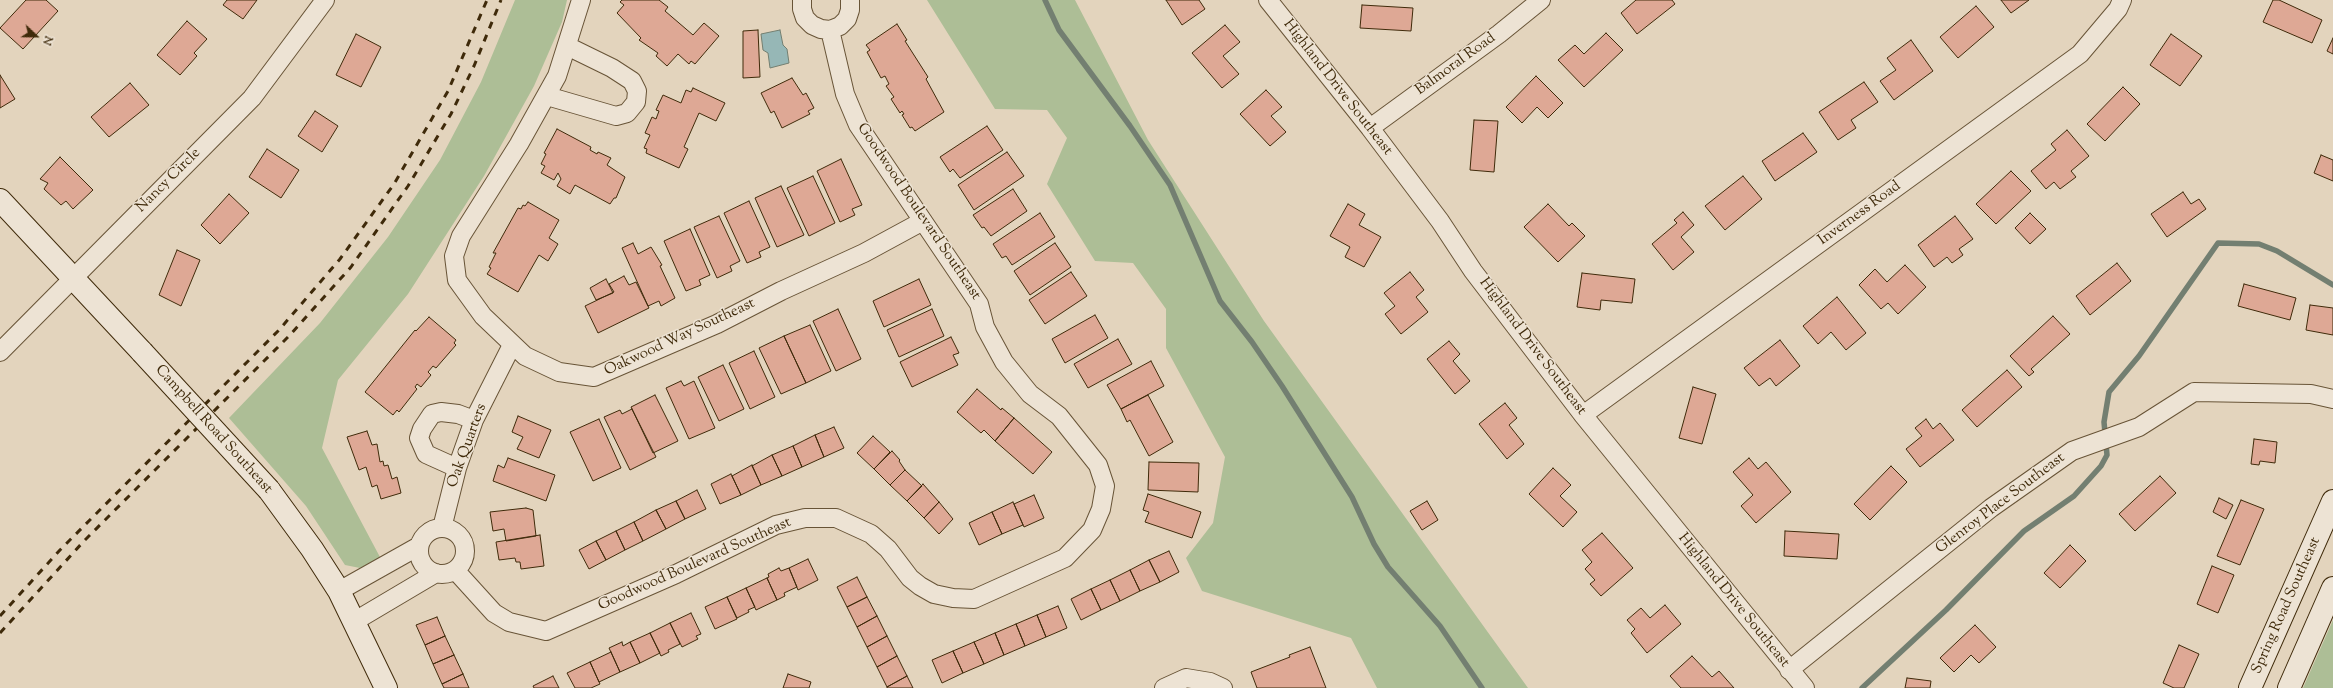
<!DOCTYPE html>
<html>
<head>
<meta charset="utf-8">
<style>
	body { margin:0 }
	#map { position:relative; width:2333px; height:688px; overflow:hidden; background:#e3d4bd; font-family:"Sorts Mill Goudy",serif }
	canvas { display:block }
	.north { position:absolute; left:16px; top:16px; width:40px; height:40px; -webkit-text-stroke:3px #ede3d4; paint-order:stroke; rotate:112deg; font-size:11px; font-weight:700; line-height:16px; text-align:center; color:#3f2a0a }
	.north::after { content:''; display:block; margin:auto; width:14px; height:18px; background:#3f2a0a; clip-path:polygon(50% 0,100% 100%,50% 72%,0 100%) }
</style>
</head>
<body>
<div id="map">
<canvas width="2333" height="688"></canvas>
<div class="north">N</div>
</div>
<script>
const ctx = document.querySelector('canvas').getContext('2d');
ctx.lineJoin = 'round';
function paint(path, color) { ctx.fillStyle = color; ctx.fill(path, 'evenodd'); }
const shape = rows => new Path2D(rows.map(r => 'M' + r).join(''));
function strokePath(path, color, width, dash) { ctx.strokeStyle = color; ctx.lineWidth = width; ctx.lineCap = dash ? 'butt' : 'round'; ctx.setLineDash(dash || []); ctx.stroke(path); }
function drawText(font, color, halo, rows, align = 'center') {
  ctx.font = font + ' "Sorts Mill Goudy",serif'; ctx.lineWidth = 3; ctx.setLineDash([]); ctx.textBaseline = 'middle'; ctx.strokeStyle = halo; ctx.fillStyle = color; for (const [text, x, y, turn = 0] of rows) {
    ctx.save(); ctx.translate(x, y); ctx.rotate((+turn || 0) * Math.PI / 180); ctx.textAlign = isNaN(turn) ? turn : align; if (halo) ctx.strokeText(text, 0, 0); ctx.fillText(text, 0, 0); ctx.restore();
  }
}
paint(shape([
	[515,0,567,0,562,22,534,86,484,176,408,294,338,380,322,448,381,559,360,568,345,565,306,506,229,418,320,323,388,237,440,160,481,82],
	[927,0,1075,0,1148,140,1264,321,1528,688,1377,688,1351,638,1202,591,1186,558,1213,523,1225,457,1166,348,1166,309,1133,263,1095,261,1047,184,1067,138,1047,110,995,109],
	[2333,620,2333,688,2303,688]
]), '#adbe96');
const water = shape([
	[780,30,783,45,787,49,789,63,770,68,768,53,763,50,761,34,780,30]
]);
paint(water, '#96b7b6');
strokePath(water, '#737f71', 1);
strokePath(shape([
	[1045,0,1059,30,1130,126,1170,185,1220,301,1252,342,1282,386,1352,497,1374,544,1388,567,1440,626,1482,688],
	[1862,688,1946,610,2024,531,2074,496,2101,466,2107,455,2104,422,2109,392,2139,356,2218,243,2259,244,2277,251,2333,285]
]), '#737f71', 5.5);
const building = shape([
	[26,0,46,0,58,11,23,49,0,28,26,0],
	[227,0,257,0,243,19,223,5,227,0],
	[622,0,659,0,668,7,665,11,693,35,704,23,719,36,695,64,691,61,689,64,678,54,667,66,656,56,658,53,639,40,641,38,617,13,624,5,620,2,622,0],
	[1166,0,1199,0,1205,9,1182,25,1166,0],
	[1636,0,1672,0,1675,4,1637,34,1621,13,1636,0],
	[2001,0,2029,0,2011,13,2001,0],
	[2273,0,2279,0,2322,20,2312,43,2263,22,2273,0],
	[1362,5,1413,8,1411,31,1360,28,1362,5],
	[1976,6,1994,27,1958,58,1940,37,1976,6],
	[187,21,207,39,194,53,197,56,180,75,157,55,187,21],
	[897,24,907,40,905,41,928,77,926,79,944,112,915,131,912,127,910,128,902,115,904,114,902,111,900,113,891,99,894,97,886,86,889,84,885,76,881,78,867,52,870,50,866,45,897,24],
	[1225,25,1240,42,1223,56,1239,74,1222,88,1192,53,1225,25],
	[758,30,760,77,743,78,743,31,758,30],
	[1606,33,1623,50,1584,87,1558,60,1575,45,1584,54,1606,33],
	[356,34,381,47,361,87,336,75,356,34],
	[2171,34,2202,56,2180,86,2150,65,2171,34],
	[2333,38,2333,54,2327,51,2333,38],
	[1911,40,1933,71,1894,100,1880,81,1896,70,1887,58,1911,40],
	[0,75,15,99,0,108,0,75],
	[1536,76,1563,103,1548,118,1537,107,1522,123,1506,107,1536,76],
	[792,78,803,95,806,93,814,108,808,111,810,114,782,128,774,111,771,113,761,93,792,78],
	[1864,82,1878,102,1851,120,1856,128,1838,140,1819,112,1864,82],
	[130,83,149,105,109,137,91,117,130,83],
	[2123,87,2140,104,2105,141,2087,124,2123,87],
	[693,88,725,103,716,121,699,113,684,147,688,149,679,168,646,153,647,149,644,148,650,135,645,133,652,117,656,119,659,111,656,110,663,95,681,103,686,90,691,92,693,88],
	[1266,90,1282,107,1271,116,1286,132,1270,146,1240,114,1266,90],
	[315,111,338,126,322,152,298,136,315,111],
	[1474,120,1498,121,1494,172,1470,170,1474,120],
	[987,126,1003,150,960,178,953,169,950,172,940,157,987,126],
	[557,129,591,147,590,150,597,154,598,152,611,158,607,165,625,177,616,198,614,198,610,204,575,185,570,194,557,186,561,179,558,173,554,180,541,173,545,166,541,164,546,154,544,153,557,129],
	[2067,130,2089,156,2071,171,2076,177,2060,189,2054,182,2046,189,2031,171,2056,150,2051,144,2067,130],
	[1803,133,1817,152,1775,181,1762,161,1803,133],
	[267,149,299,170,281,198,249,177,267,149],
	[1007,152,1024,176,974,210,958,185,1007,152],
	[2321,155,2333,160,2333,181,2314,173,2321,155],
	[60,157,93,190,73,209,66,201,61,205,44,189,48,183,40,179,60,157],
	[841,159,862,205,852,209,855,215,840,222,817,171,841,159],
	[2011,171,2031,191,1996,224,1976,204,2011,171],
	[813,176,835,223,809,236,787,188,813,176],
	[1743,176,1762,199,1725,230,1705,206,1743,176],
	[781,186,804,235,777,247,755,198,781,186],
	[1013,189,1027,211,991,236,984,227,982,228,973,215,1013,189],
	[2183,192,2191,204,2199,199,2206,209,2167,237,2151,214,2183,192],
	[229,194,249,213,220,244,201,225,229,194],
	[749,201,770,247,759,252,761,257,747,263,724,213,749,201],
	[528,202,559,220,549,238,558,244,548,261,539,255,518,292,487,274,491,268,489,267,496,253,493,253,518,208,521,209,523,205,525,206,528,202],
	[1348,204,1365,214,1359,225,1381,237,1364,267,1345,257,1350,247,1330,236,1348,204],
	[1548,204,1569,226,1572,223,1585,236,1558,262,1524,227,1548,204],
	[1683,212,1694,225,1681,237,1694,252,1673,270,1652,244,1677,223,1674,220,1683,212],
	[1040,213,1055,237,1012,265,1006,256,1002,258,993,244,1040,213],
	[2030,213,2046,229,2030,244,2015,228,2030,213],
	[719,216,740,261,730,266,732,271,717,278,694,227,719,216],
	[1955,216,1973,239,1959,249,1963,255,1952,263,1947,257,1934,267,1918,245,1955,216],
	[690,229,710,275,699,280,701,285,686,291,664,241,690,229],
	[633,243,638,254,651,247,662,265,660,266,675,298,661,306,659,301,648,306,622,248,633,243],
	[1055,243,1071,267,1030,295,1014,271,1055,243],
	[177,250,200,260,181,306,159,295,177,250],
	[2117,263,2131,281,2090,315,2076,296,2117,263],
	[1905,265,1926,287,1898,314,1888,303,1881,309,1859,285,1875,269,1887,282,1905,265],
	[1071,272,1087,296,1045,324,1029,300,1071,272],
	[1410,272,1424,290,1416,297,1428,312,1401,334,1385,314,1395,306,1384,293,1410,272],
	[1582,273,1635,279,1632,303,1601,300,1600,310,1577,307,1582,273],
	[624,276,629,285,636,282,649,308,598,333,585,306,614,292,609,284,624,276],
	[606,279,613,293,596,300,590,288,606,279],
	[919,279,931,305,884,327,873,301,919,279],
	[2244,284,2296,298,2290,320,2238,306,2244,284],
	[1837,297,1866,333,1846,350,1831,332,1818,344,1803,326,1837,297],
	[2310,305,2333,308,2333,335,2306,330,2310,305],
	[838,309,861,359,836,371,813,321,838,309],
	[932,309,944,336,899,357,887,330,932,309],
	[1095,315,1108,338,1065,363,1052,339,1095,315],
	[2053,316,2070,334,2031,369,2034,372,2029,376,2010,356,2053,316],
	[429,317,456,340,454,343,456,345,436,368,433,366,428,372,431,375,421,387,417,384,415,387,417,389,399,412,397,410,393,415,365,392,415,330,416,331,429,317],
	[810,325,831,371,806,383,784,336,810,325],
	[784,336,806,383,781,394,759,348,784,336],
	[951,337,959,353,953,355,958,365,912,387,900,362,951,337],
	[1118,339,1132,364,1088,388,1074,364,1118,339],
	[1780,340,1800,366,1776,386,1770,378,1759,386,1744,368,1780,340],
	[1449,341,1460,354,1453,361,1470,381,1455,394,1427,359,1449,341],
	[754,351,775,397,750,409,729,363,754,351],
	[1151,361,1164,386,1121,409,1107,385,1151,361],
	[723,365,744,409,719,421,698,377,723,365],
	[2007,370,2022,387,1977,427,1962,410,2007,370],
	[681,381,684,386,694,381,715,428,689,439,666,388,681,381],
	[1693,387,1716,394,1702,444,1679,438,1693,387],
	[977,389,1001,410,1002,408,1014,418,995,441,984,430,981,433,957,412,977,389],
	[655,395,678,441,653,453,631,407,655,395],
	[1148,395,1173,442,1149,456,1130,420,1127,422,1121,409,1148,395],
	[1505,403,1517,418,1509,425,1524,444,1507,459,1479,424,1505,403],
	[632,409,656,457,630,470,604,417,620,410,622,414,632,409],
	[518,416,551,430,539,458,517,449,523,437,512,432,518,416],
	[1014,418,1052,452,1033,474,995,441,1014,418],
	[599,419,621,468,593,481,570,432,599,419],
	[1926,419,1933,429,1940,423,1954,440,1920,467,1906,449,1922,436,1915,428,1926,419],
	[834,427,844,448,824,457,815,435,834,427],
	[367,431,372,445,377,444,380,462,383,461,384,466,388,465,392,479,397,477,401,493,381,499,377,485,372,487,366,467,359,470,347,437,367,431],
	[815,435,824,457,802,467,793,446,815,435],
	[873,436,890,452,874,469,857,453,873,436],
	[2254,439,2277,442,2275,463,2260,461,2259,465,2251,464,2254,439],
	[793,446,802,467,782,476,772,455,793,446],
	[892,451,900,460,899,461,905,470,890,485,874,469,892,451],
	[772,455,782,476,761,485,752,466,772,455],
	[508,458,555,475,546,501,493,481,498,465,504,468,508,458],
	[1749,458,1758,469,1766,462,1791,492,1756,523,1741,506,1753,495,1733,472,1749,458],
	[1149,462,1199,463,1198,492,1148,490,1149,462],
	[752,465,761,485,741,495,732,476,752,465],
	[1891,466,1907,482,1870,520,1854,504,1891,466],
	[1553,468,1571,485,1560,496,1577,512,1563,527,1529,494,1553,468],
	[905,470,922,486,907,501,890,485,905,470],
	[731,474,741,495,720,504,711,484,731,474],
	[2160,476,2176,493,2135,531,2119,514,2160,476],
	[923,484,939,502,924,518,907,501,923,484],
	[697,490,706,509,685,519,676,501,697,490],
	[1148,494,1201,512,1192,538,1145,522,1149,512,1143,510,1148,494],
	[1034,495,1044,518,1024,527,1014,504,1034,495],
	[2219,498,2233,505,2226,519,2213,512,2219,498],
	[2241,500,2264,509,2240,565,2217,556,2241,500],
	[676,501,685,519,666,529,656,510,676,501],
	[1427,501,1438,520,1422,530,1410,511,1427,501],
	[939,502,953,519,939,534,924,518,939,502],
	[1013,502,1023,525,1002,534,992,512,1013,502],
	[526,508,533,510,536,536,506,541,504,529,493,531,490,512,526,508],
	[656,510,666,529,643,541,634,522,656,510],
	[992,512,1002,534,979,545,969,523,992,512],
	[634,522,643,541,625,550,616,531,634,522],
	[616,531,625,550,606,560,596,541,616,531],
	[1785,531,1839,534,1837,559,1784,556,1785,531],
	[1602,533,1633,568,1601,596,1590,584,1595,580,1585,569,1592,562,1582,550,1602,533],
	[540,535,544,566,521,569,520,562,516,562,515,558,499,560,496,542,540,535],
	[596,541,606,560,589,569,579,550,596,541],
	[2070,545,2086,561,2060,588,2044,573,2070,545],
	[1169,551,1179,572,1160,582,1149,560,1169,551],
	[808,559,818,580,798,590,789,568,808,559],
	[1149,560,1160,582,1140,591,1130,570,1149,560],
	[2212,566,2234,575,2218,613,2197,604,2212,566],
	[779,568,781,571,789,568,797,587,784,593,785,596,777,600,767,578,769,577,768,574,779,568],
	[1130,570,1140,591,1120,601,1110,580,1130,570],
	[857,577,867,597,847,607,837,587,857,577],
	[767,578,777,600,756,610,746,588,767,578],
	[1110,580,1120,601,1101,610,1091,589,1110,580],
	[746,588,755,607,748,610,749,612,737,618,727,597,746,588],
	[1091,589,1101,610,1081,620,1071,599,1091,589],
	[727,597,737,619,715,629,705,607,727,597],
	[867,597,877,616,857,627,847,607,867,597],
	[1665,605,1681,624,1647,653,1631,633,1635,629,1627,620,1641,608,1650,618,1665,605],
	[1058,606,1067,628,1046,637,1037,615,1058,606],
	[691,613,701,634,696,636,698,639,682,647,670,623,691,613],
	[1037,615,1046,637,1025,646,1016,624,1037,615],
	[877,616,887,636,867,647,857,627,877,616],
	[437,617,445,636,425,645,416,625,437,617],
	[670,623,680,644,668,650,669,652,661,656,650,633,670,623],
	[1016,624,1025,646,1004,655,995,633,1016,624],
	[1975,625,1996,647,1979,663,1971,655,1954,672,1940,658,1975,625],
	[650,633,660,653,640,663,630,642,650,633],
	[995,633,1004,655,984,664,974,642,995,633],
	[445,636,454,655,433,664,425,645,445,636],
	[887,636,897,656,877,667,867,647,887,636],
	[622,642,623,646,630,642,640,663,620,672,609,648,622,642],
	[974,642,984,664,963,673,953,651,974,642],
	[2179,645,2199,654,2184,688,2174,688,2163,683,2179,645],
	[1310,647,1326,688,1257,688,1251,672,1290,657,1289,655,1310,647],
	[953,651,963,673,942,683,932,660,953,651],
	[611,652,620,672,599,682,590,662,611,652],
	[454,655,463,674,442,684,433,664,454,655],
	[897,656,907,676,887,687,877,667,897,656],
	[1692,656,1712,677,1719,671,1734,688,1681,688,1670,676,1692,656],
	[590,662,600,684,591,688,575,688,567,673,590,662],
	[463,674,469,688,444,688,442,684,463,674],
	[788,674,811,682,809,688,783,688,788,674],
	[553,676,559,688,534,688,533,686,553,676],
	[907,676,913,688,887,688,887,687,907,676],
	[1907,678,1931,681,1930,688,1905,688,1907,678]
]);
paint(building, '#dea895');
strokePath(building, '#3f2a0a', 1);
const street = shape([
	[581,0,557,76,519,144,461,236,454,256,457,280,483,316,525,356,559,372,594,377,717,324,781,291,864,253,923,221],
	[802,0,802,9,805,18,812,25,821,29,830,30,840,26,847,19,850,10,850,0],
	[1268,0,1370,128,1440,221,1473,271,1583,415,1805,688],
	[547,96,616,116,627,113,636,102,637,91,632,81,612,68,567,46],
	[1370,128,1499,34,1541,0],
	[0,352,252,98,325,0],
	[1583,415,2080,54,2118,9,2122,0],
	[457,468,426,454,419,438,422,429,432,414,441,412,458,414,474,420],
	[442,528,457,468,474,420,512,345],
	'419 551a23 23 0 1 1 46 0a23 23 0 1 1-46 0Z',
	[455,570,494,613,509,622,546,631,676,574,776,525,805,518,836,518,871,534,888,549,910,578,920,586,934,594,953,598,974,599,1065,558,1092,530,1101,509,1105,486,1098,465,1059,416,1030,394,1004,362,985,327,979,304,858,125,845,94,830,30],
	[339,591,419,546],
	[355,621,436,573],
	[1789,670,1991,508,2072,451,2139,427,2194,392,2311,394,2333,399],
	[1164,688,1186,678,1210,682,1223,688]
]);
const secondary = shape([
	[0,200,142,352],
	[269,490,312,549,339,591,386,688],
	[2250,688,2333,501],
	[2289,688,2333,588]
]);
strokePath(street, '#685437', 20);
strokePath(secondary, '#3f2a0a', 24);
strokePath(street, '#ede3d4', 18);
strokePath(secondary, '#ede3d4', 22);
strokePath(shape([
	[0,616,60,550,279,330,340,259,394,184,448,91,487,0],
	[0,633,84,541,289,336,351,267,408,186,451,114,474,66,501,0]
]), '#3f2a0a', 3, [7, 7]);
const secondaryBridge = shape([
	[142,352,269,490]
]);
strokePath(secondaryBridge, '#3f2a0a', 24, []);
strokePath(secondaryBridge, '#ede3d4', 22);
drawText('15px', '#3f2a0a', '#ede3d4', [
	["Balmoral Road",1456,65,-36],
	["Highland Drive Southeast",1337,88,52],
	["Nancy Circle",169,181,-45],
	["Goodwood Boulevard Southeast",918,212,56],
	["Inverness Road",1860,214,-36],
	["Oakwood Way Southeast",680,338,-25],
	["Highland Drive Southeast",1532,347,53],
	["Campbell Road Southeast",213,430,48],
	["Oak Quarters",468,446,-70],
	["Glenroy Place Southeast",2001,504,-37],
	["Goodwood Boulevard Southeast",695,565,-24],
	["Highland Drive Southeast",1733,601,51],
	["Spring Road Southeast",2287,606,-66]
]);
</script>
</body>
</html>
